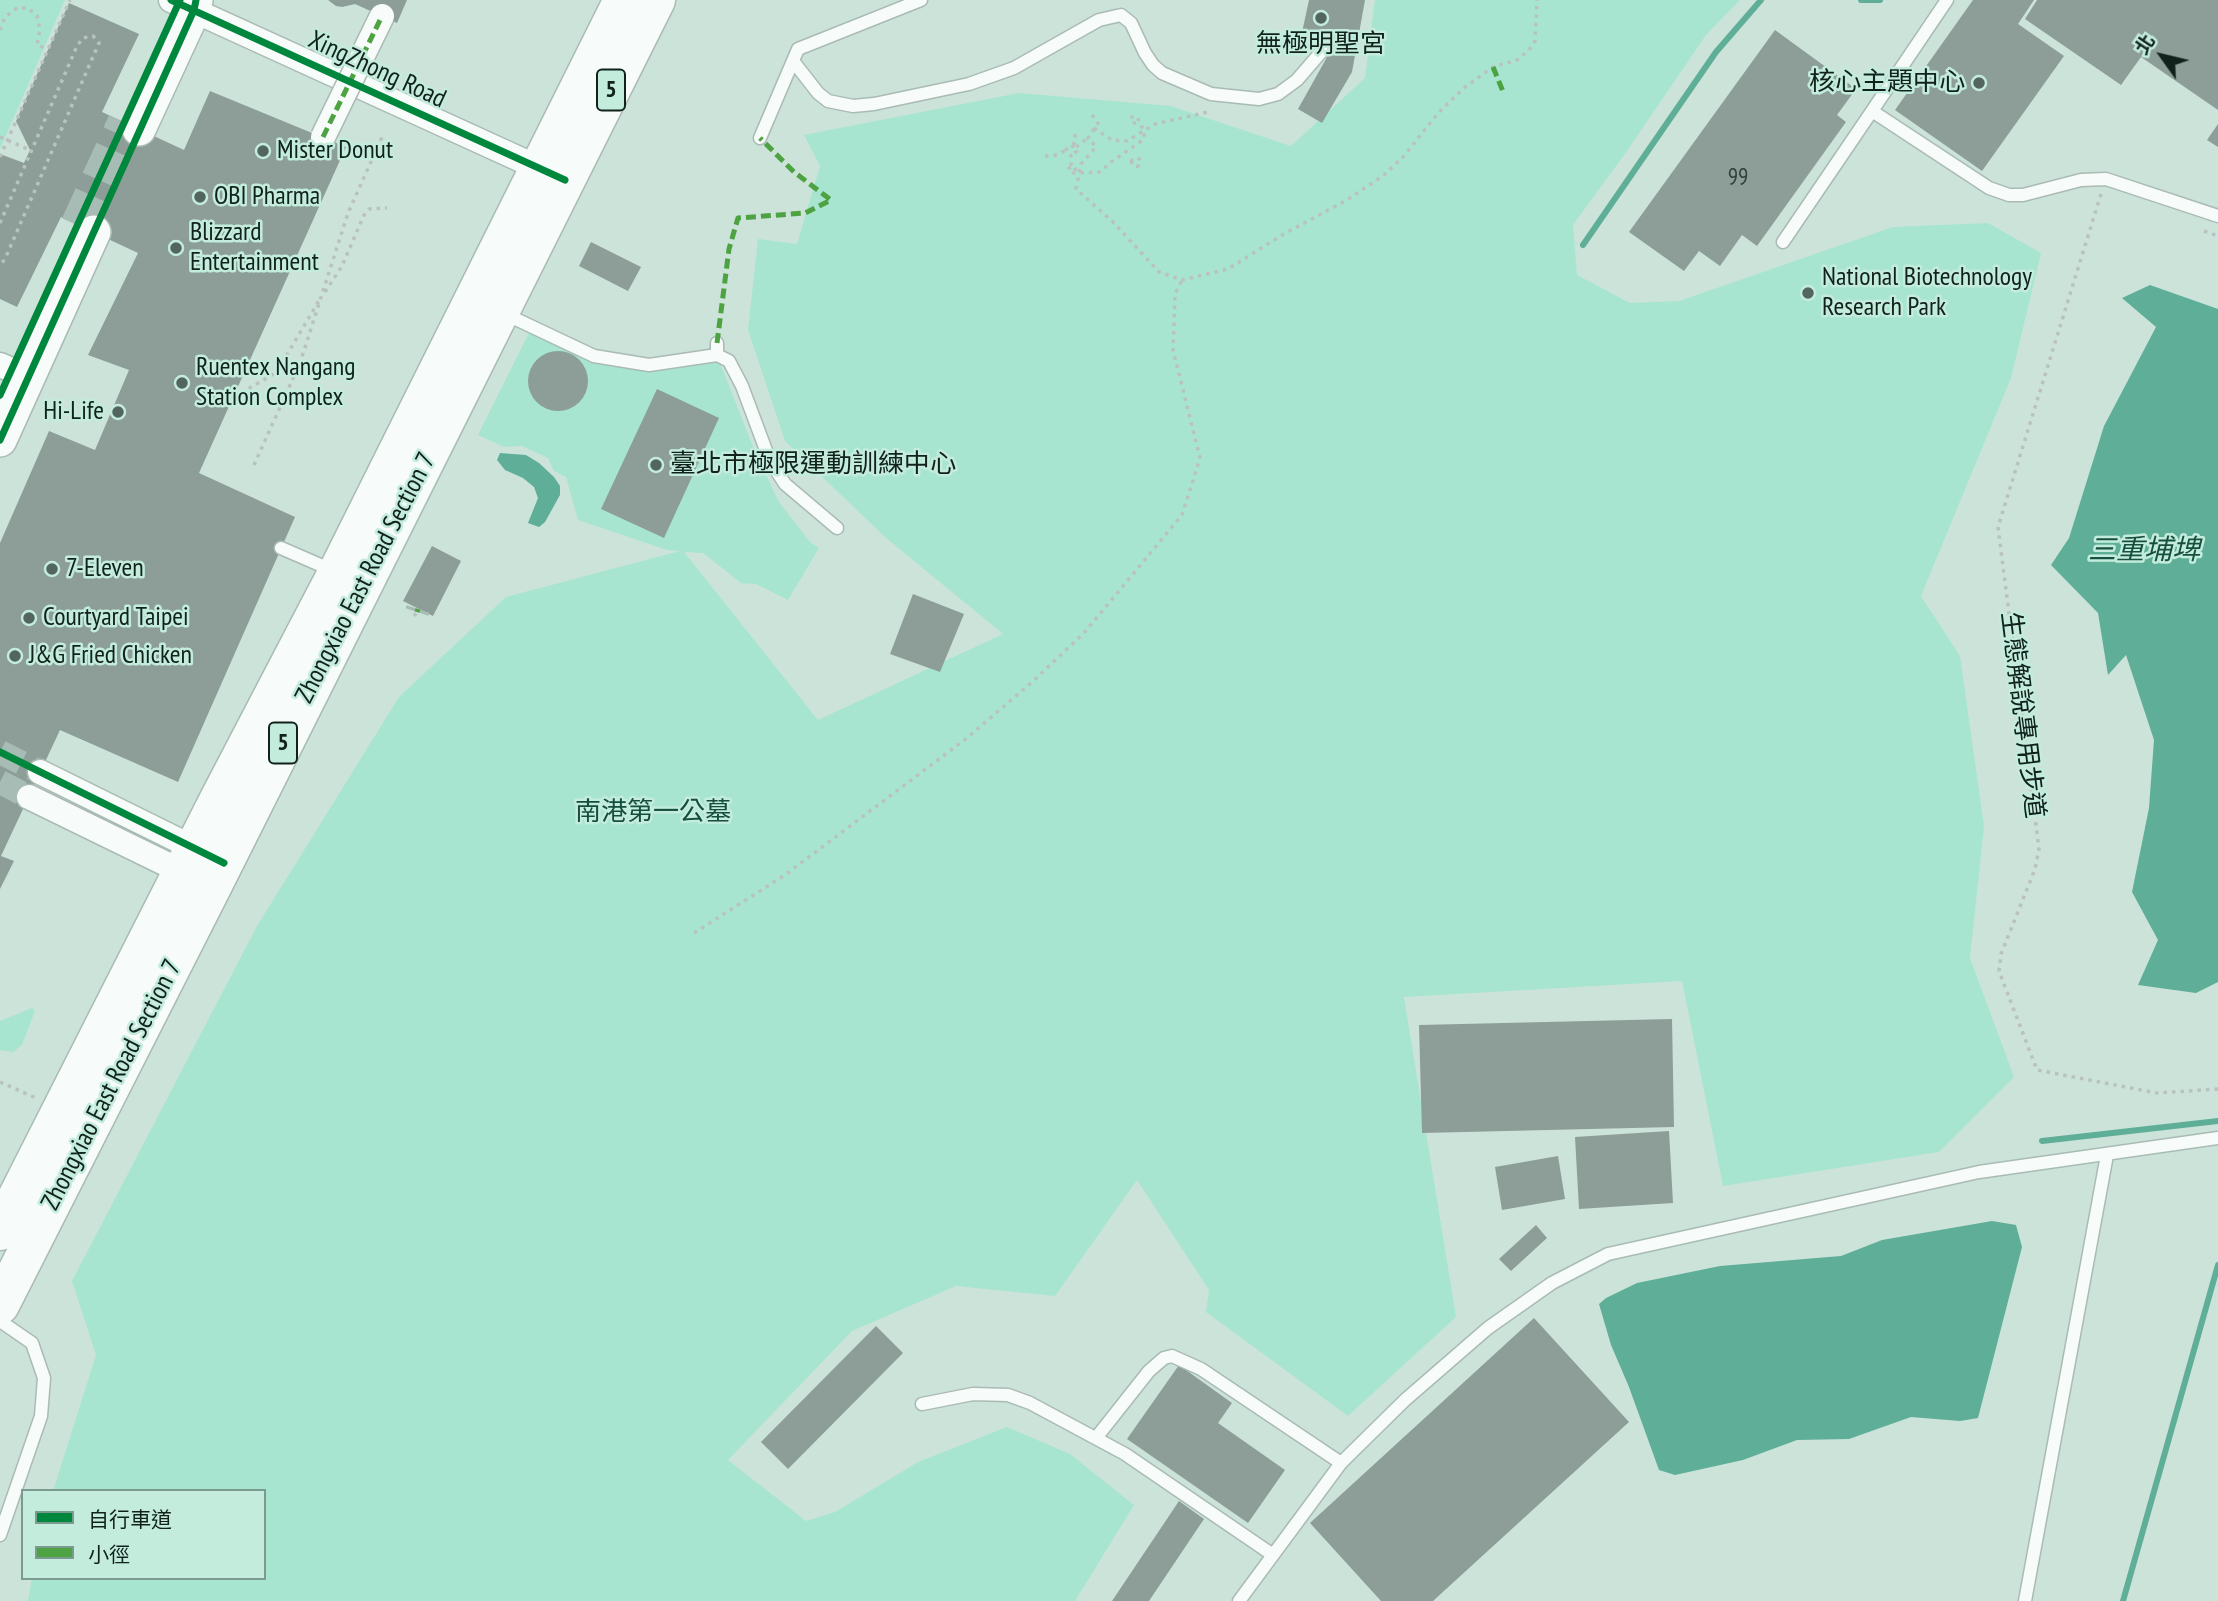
<!DOCTYPE html>
<html>
<head>
<meta charset="utf-8">
<style>
	body { margin:0 }
	#map { position:relative; width:2218px; height:1601px; overflow:hidden; background:#cce3da; font-family:"PT Sans Narrow","Noto Sans TC",sans-serif }
	canvas { display:block }
	.legend { position:absolute; left:21px; top:1489px; width:245px; height:91px; box-sizing:border-box; background:#c3ecdd; border:2px solid #7c9b90; margin:0; padding:9px 12px; list-style:none; font-size:21px; color:#11211c }
	.legend li { display:flex; align-items:center; gap:14px; height:35px }
	.legend b { width:35px; border:2px solid #7c9b90 }
	.north { position:absolute; left:2127px; top:21px; width:70px; height:70px; -webkit-text-stroke:5px #c3ecdd; paint-order:stroke; rotate:304deg; font-size:19px; font-weight:700; line-height:28px; text-align:center; color:#11211c }
	.north::after { content:''; display:block; margin:auto; width:24px; height:32px; background:#11211c; clip-path:polygon(50% 0,100% 100%,50% 72%,0 100%) }
</style>
</head>
<body>
<div id="map">
<canvas width="2218" height="1601"></canvas>
<ul class="legend">
<li><b style="height:9px;background:#00873e"></b>自行車道</li>
<li><b style="height:9px;background:#4da241"></b>小徑</li>
</ul>
<div class="north">北</div>
</div>
<script>
const ctx = document.querySelector('canvas').getContext('2d');
ctx.lineJoin = 'round';
function paint(path, color) { ctx.fillStyle = color; ctx.fill(path, 'evenodd'); }
const shape = rows => new Path2D(rows.map(r => 'M' + r).join(''));
function strokePath(path, color, width, dash) { ctx.strokeStyle = color; ctx.lineWidth = width; ctx.lineCap = dash ? 'butt' : 'round'; ctx.setLineDash(dash || []); ctx.stroke(path); }
function drawText(font, color, halo, rows, align = 'center') {
  ctx.font = font + ' "PT Sans Narrow","Noto Sans TC",sans-serif'; ctx.lineWidth = 5; ctx.setLineDash([]); ctx.textBaseline = 'middle'; ctx.strokeStyle = halo; ctx.fillStyle = color; for (const [text, x, y, turn = 0] of rows) {
    ctx.save(); ctx.translate(x, y); ctx.rotate((+turn || 0) * Math.PI / 180); ctx.textAlign = isNaN(turn) ? turn : align; if (halo) ctx.strokeText(text, 0, 0); ctx.fillText(text, 0, 0); ctx.restore();
  }
}
paint(shape([
	[0,0,65,0,0,149],
	[1375,0,1740,0,1706,35,1627,151,1573,225,1577,275,1630,303,1679,301,1893,227,1988,223,2041,253,2011,378,1921,596,1960,656,1984,826,1970,958,2014,1077,1939,1152,1723,1186,1682,981,1404,997,1456,1317,1348,1416,1206,1312,1209,1290,1137,1180,1055,1296,956,1286,852,1331,728,1460,806,1521,835,1512,918,1462,1007,1427,1070,1454,1134,1505,1075,1601,28,1601,32,1578,264,1578,264,1491,53,1491,96,1355,72,1281,257,926,399,697,506,597,680,551,667,550,578,520,566,477,554,471,548,458,522,446,504,447,478,435,532,327,594,356,649,365,717,355,755,452,779,502,810,542,819,548,788,600,756,584,741,583,703,553,684,552,818,720,1003,634,885,537,785,441,748,330,758,239,797,244,820,166,804,135,1019,93,1171,106,1291,146,1365,78],
	[32,1008,35,1011,22,1045,13,1052,0,1050,0,1021]
]), '#a8e5d1');
paint(shape([
	[2150,285,2218,309,2218,982,2196,993,2138,985,2158,940,2132,892,2149,808,2154,740,2126,655,2108,675,2098,613,2051,565,2069,538,2104,426,2156,327,2122,298],
	[500,453,526,455,539,463,554,477,560,486,560,495,545,522,539,527,528,523,538,498,534,487,523,478,505,470,497,460],
	[1992,1221,2016,1225,2022,1247,1978,1418,1960,1421,1911,1417,1849,1439,1797,1440,1743,1460,1675,1475,1659,1470,1629,1387,1611,1345,1599,1304,1606,1298,1637,1283,1720,1266,1841,1256,1882,1240]
]), '#5fae98');
strokePath(shape([
	[1861,0,1880,0],
	[1583,245,1716,52,1761,0],
	[2042,1141,2218,1121],
	[2123,1601,2218,1265]
]), '#5fae98', 6);
paint(shape([
	[328,0,407,0,397,23,355,4,342,7,336,6],
	[1309,0,1365,0,1352,72,1322,123,1298,109,1326,59,1332,43,1301,37],
	[1973,0,2034,0,2018,24,2064,56,1982,171,1895,110],
	[2037,0,2218,0,2218,110,2141,57,2121,85,2025,19],
	[69,3,139,34,102,112,184,150,210,91,346,147,199,473,295,517,178,782,60,730,1,856,14,861,0,889,0,543,49,431,95,450,129,370,88,355,138,253,61,217,17,307,0,299,0,154,24,163,30,150,16,121],
	[1775,30,1856,89,1837,115,1846,122,1757,246,1742,235,1720,266,1699,251,1684,271,1629,232],
	[2218,124,2218,147,2207,140],
	[591,242,641,267,628,291,579,266],
	'528 381a30 30 0 1 1 60 0a30 30 0 1 1-60 0Z',
	[657,389,719,418,664,538,601,509],
	[432,546,461,561,433,616,403,601],
	[913,594,964,614,940,672,890,654],
	[1672,1019,1674,1127,1422,1133,1419,1025],
	[1669,1131,1673,1203,1579,1209,1575,1137],
	[1558,1156,1565,1199,1502,1210,1495,1167],
	[1536,1225,1547,1238,1511,1271,1499,1259],
	[1534,1318,1629,1422,1433,1601,1381,1601,1310,1523],
	[876,1326,903,1353,788,1469,761,1442],
	[1179,1365,1232,1403,1218,1423,1285,1470,1248,1523,1127,1439],
	[1179,1501,1204,1519,1149,1601,1112,1601]
]), '#8c9e97');
strokePath(shape([
	[417,612,418,609],
	[0,752,40,772],
	[0,782,29,797]
]), '#a7bcb4', 24, [24, 12]);
strokePath(shape([
	[77,225,124,122]
]), '#a7bcb4', 33, [33, 17]);
const lane = shape([
	[793,61,818,93,828,101,853,106,874,104,969,84,1014,68,1099,20,1121,15,1131,23,1145,53,1153,65,1162,73,1211,94,1259,99,1278,94,1297,80,1322,51],
	[1872,111,1947,0],
	[760,138,798,49,921,0],
	[1783,242,1872,111,1989,188,2009,195,2023,195,2081,180,2106,179,2218,216],
	[503,313,594,356,649,365,717,355],
	[717,343,717,355,729,361,742,386,770,461,785,484,837,528],
	[281,548,334,571],
	[0,1321,32,1343,44,1378,41,1416,0,1535],
	[922,1404,973,1394,1008,1395,1030,1403,1125,1454,1273,1555],
	[1096,1438,1149,1371,1164,1358,1172,1356,1201,1369,1341,1463],
	[1239,1601,1341,1463,1405,1400,1488,1328,1552,1283,1608,1254,1979,1172,2218,1138],
	[2025,1601,2107,1155]
]);
const street = shape([
	[171,0,552,174],
	[0,365,28,377],
	[40,772,206,854],
	[29,797,195,878]
]);
const secondary = shape([
	[139,129,194,10,196,0],
	[0,440,94,232]
]);
const primary = shape([
	[0,1231,219,799,337,573,623,0],
	[0,1305,212,887,656,0]
]);
strokePath(lane, '#a9bbb4', 15);
strokePath(street, '#a9bbb4', 27);
strokePath(secondary, '#a9bbb4', 36);
strokePath(primary, '#a9bbb4', 41);
strokePath(shape([
	[0,30,5,17,17,8,28,8,37,16,40,29,37,45,48,49],
	[1092,115,1098,123,1088,138,1096,147,1081,164,1076,189,1113,222,1159,272,1182,280,1228,269,1282,235,1347,200,1384,175,1403,157,1439,112,1464,88,1493,67,1517,60,1529,50,1535,41,1537,0],
	[1094,128,1112,140,1127,141,1155,124,1208,112],
	[0,137,30,150],
	[1073,145,1076,140,1074,130],
	[1076,147,1088,138],
	[1045,156,1057,155,1066,150],
	[0,157,70,0],
	'1131.5 162a4.5 4.5 0 1 1 9 0a4.5 4.5 0 1 1-9 0Z',
	[1071,166,1071,156,1066,150,1070,145,1076,148,1077,151,1071,156],
	[1076,171,1074,166,1069,168,1071,173,1100,172,1111,162,1140,142,1144,137,1144,130,1139,123,1138,117,1132,117,1132,123,1139,123],
	[2101,194,1998,527,2039,849,2035,869,2001,954,1999,971,2037,1070,2157,1093,2218,1089],
	[0,223,77,46,83,38,93,36,99,43,5,259,0,265],
	[2204,231,2218,236],
	[325,292,342,266,364,215,369,209,387,208],
	[234,397,272,375,285,358,320,299],
	[254,465,300,363,348,213,383,135],
	[414,616,417,612],
	[694,933,785,875,967,738,1031,683,1084,633,1182,515,1200,458,1173,350,1175,294,1182,280],
	[0,1082,36,1098]
]), '#b9c2bf', 3.5, [3.5, 5]);
strokePath(lane, '#f7fbf9', 12);
strokePath(street, '#f7fbf9', 24);
strokePath(secondary, '#f7fbf9', 33);
strokePath(primary, '#f7fbf9', 38);
const streetBridge = shape([
	[323,137,382,16]
]);
strokePath(streetBridge, '#a9bbb4', 27, []);
strokePath(streetBridge, '#f7fbf9', 24);
strokePath(shape([
	[1493,67,1504,94],
	[323,137,382,16],
	[717,343,729,249,738,218,805,213,831,200,794,172,760,138],
	[417,612,418,609]
]), '#4da241', 5, [10, 5]);
strokePath(shape([
	[171,0,565,180],
	[0,395,180,0],
	[0,440,194,10,196,0],
	[0,752,224,863]
]), '#00873e', 7);
for (const [x, y, r, color] of [
	[1321,18,7,"#52655e"],
	[1979,83,7,"#52655e"],
	[263,151,7,"#52655e"],
	[200,197,7,"#52655e"],
	[176,248,7,"#52655e"],
	[1808,293,7,"#52655e"],
	[182,383,7,"#52655e"],
	[118,412,7,"#52655e"],
	[656,465,7,"#52655e"],
	[52,569,7,"#52655e"],
	[29,618,7,"#52655e"],
	[15,656,7,"#52655e"]
]) { const dot = new Path2D(); dot.arc(x, y, r, 0, 2 * Math.PI); ctx.fillStyle = color; ctx.fill(dot); strokePath(dot, '#c3ecdd', 2.5); }
drawText('23px', '#30403b', null, [
	["99",1738,177]
]);
for (const [x, y, w] of [
	[611,90,28],
	[283,743,28]
]) { const box = new Path2D(); box.roundRect(x - w / 2, y - 20.5, w, 41, 5); ctx.fillStyle = '#c3ecdd'; ctx.fill(box); strokePath(box, '#11211c', 2); }
drawText('bold 24px', '#11211c', null, [
	["5",611,90],
	["5",283,743]
]);
drawText('26px', '#11211c', '#c3ecdd', [
	["無極明聖宮",1321,45,"center"],
	["核心主題中心",1965,83,"right"],
	["Mister Donut",277,151],
	["OBI Pharma",214,197],
	["Blizzard",190,233],
	["Entertainment",190,263],
	["National Biotechnology",1822,278],
	["Research Park",1822,308],
	["Ruentex Nangang",196,368],
	["Station Complex",196,398],
	["Hi-Life",104,412,"right"],
	["臺北市極限運動訓練中心",670,465],
	["7-Eleven",66,569],
	["Courtyard Taipei",43,618],
	["J&G Fried Chicken",29,656]
], 'left');
drawText('26px', '#11211c', '#c3ecdd', [
	["XingZhong Road",377,70,25],
	["Zhongxiao East Road Section 7",366,578,-63],
	["生態解說專用步道",2022,715,83],
	["Zhongxiao East Road Section 7",112,1085,-63]
]);
drawText('26px', '#154d3e', '#c3ecdd', [
	["南港第一公墓",653,813]
]);
drawText('italic 28px', '#185040', '#c3ecdd', [
	["三重埔埤",2144,551]
]);
</script>
</body>
</html>
